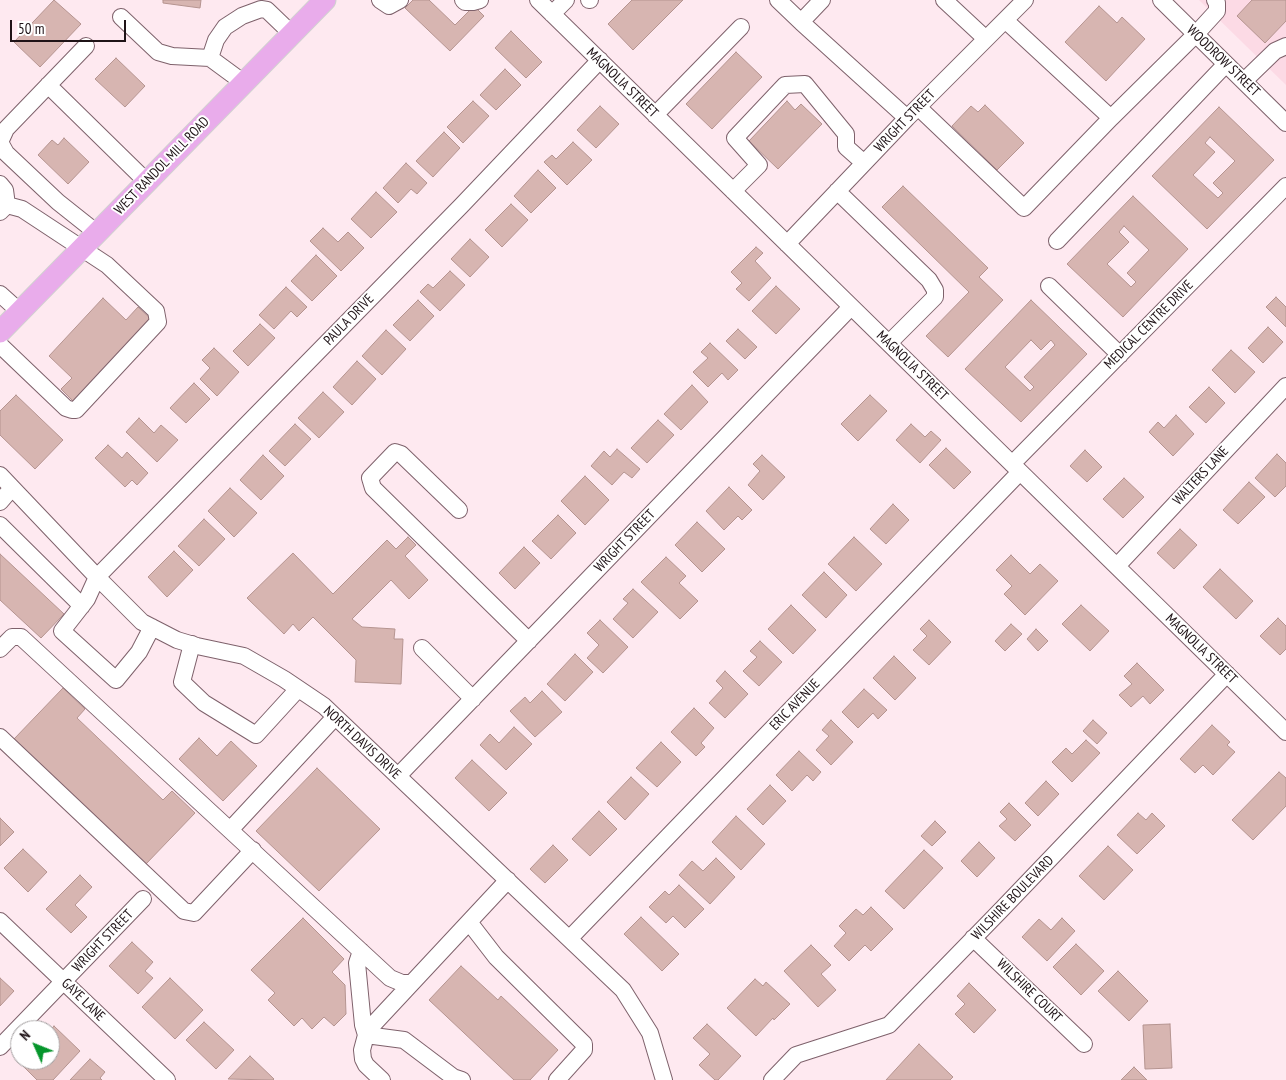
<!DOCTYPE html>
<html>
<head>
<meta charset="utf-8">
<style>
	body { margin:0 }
	#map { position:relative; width:1286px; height:1080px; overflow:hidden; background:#fee9f0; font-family:"PT Sans Narrow",sans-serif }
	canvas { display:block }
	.north { position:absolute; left:10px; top:1020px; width:50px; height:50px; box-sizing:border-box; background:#fff; border:1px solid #a5a1a2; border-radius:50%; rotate:314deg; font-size:14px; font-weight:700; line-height:20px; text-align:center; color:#1f1317 }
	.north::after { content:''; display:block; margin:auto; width:18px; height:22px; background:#06962c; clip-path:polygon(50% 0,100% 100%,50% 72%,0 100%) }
	.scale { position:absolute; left:10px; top:20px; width:116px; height:22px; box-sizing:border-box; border:2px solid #1f1317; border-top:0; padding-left:6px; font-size:15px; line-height:18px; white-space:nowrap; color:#1f1317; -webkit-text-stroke:4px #fff; paint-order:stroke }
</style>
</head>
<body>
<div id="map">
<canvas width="1286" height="1080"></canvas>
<div class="north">N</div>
<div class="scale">50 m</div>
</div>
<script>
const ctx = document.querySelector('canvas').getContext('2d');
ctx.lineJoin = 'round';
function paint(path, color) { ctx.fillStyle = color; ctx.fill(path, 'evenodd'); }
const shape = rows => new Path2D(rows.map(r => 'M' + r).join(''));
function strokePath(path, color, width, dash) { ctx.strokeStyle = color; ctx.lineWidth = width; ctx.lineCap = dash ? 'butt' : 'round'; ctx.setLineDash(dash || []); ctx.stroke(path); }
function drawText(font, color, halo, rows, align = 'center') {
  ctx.font = font + ' "PT Sans Narrow",sans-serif'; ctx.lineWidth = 4; ctx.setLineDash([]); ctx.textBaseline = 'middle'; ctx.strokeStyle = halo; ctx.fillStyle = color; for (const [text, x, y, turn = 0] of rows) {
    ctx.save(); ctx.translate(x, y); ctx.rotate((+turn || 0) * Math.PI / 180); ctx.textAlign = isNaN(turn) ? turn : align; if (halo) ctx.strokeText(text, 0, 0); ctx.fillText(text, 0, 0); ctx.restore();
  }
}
paint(shape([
	[1199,0,1286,0,1286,85]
]), '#fcdae5');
const building = shape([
	[54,0,81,24,40,67,14,42,54,0],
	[163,0,201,0,200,8,163,3,163,0],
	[413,0,429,0,455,25,474,6,484,16,450,51,405,8,413,0],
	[632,0,683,0,633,50,608,24,632,0],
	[1252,0,1286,0,1286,21,1265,43,1237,16,1252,0],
	[1099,6,1117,23,1122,17,1145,39,1106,81,1065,42,1099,6],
	[511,31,542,62,526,78,495,48,511,31],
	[736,52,762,77,712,129,686,104,736,52],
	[116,58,145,86,125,107,95,79,116,58],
	[505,69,521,85,496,110,480,95,505,69],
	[473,101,489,116,463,143,447,127,473,101],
	[787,101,795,110,801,104,822,124,778,169,749,141,787,101],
	[985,105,1024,143,997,170,952,126,971,106,978,112,985,105],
	[600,106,619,124,596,148,577,130,600,106],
	[1219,107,1274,160,1207,229,1152,176,1219,107],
	[1210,137,1235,161,1213,183,1223,193,1218,198,1193,175,1215,152,1205,143,1210,137],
	[444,132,460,148,433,177,416,161,444,132],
	[64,138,89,162,68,184,38,155,52,140,58,145,64,138],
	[573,142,592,160,567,185,544,162,552,155,556,159,573,142],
	[406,163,427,183,417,194,411,189,398,203,383,188,406,163],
	[538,170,556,188,531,213,514,196,538,170],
	[903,186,988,268,979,277,1003,300,948,357,926,336,969,292,882,207,903,186],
	[376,192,397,212,371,238,351,219,376,192],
	[1133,196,1188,249,1123,317,1067,264,1133,196],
	[1124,226,1149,250,1127,273,1136,282,1131,287,1107,264,1129,242,1119,232,1124,226],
	[511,204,528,220,502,247,485,230,511,204],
	[323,228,338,242,348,232,364,248,341,271,310,241,323,228],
	[470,239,489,257,470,277,451,259,470,239],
	[756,247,763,253,755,261,771,278,749,301,736,289,742,283,731,272,756,247],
	[316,255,337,276,312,301,291,281,316,255],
	[450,271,465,285,440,311,420,292,428,284,433,288,450,271],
	[776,286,800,309,776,334,752,311,776,286],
	[286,287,307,307,297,317,291,311,274,329,259,315,286,287],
	[1276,297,1286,307,1286,327,1266,307,1276,297],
	[103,298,126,320,138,307,151,319,74,402,61,389,72,378,49,356,103,298],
	[418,300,434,316,410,341,393,325,418,300],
	[1031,300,1087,354,1021,422,965,369,1031,300],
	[1031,340,1041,350,1051,340,1055,345,1024,377,1034,387,1030,391,1005,367,1031,340],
	[260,324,275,338,248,366,233,351,260,324],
	[1268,327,1283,342,1263,363,1248,348,1268,327],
	[738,329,757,347,745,359,726,341,738,329],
	[386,330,406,349,382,375,362,356,386,330],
	[710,343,738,370,728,380,722,373,708,387,693,372,708,358,701,352,710,343],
	[214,348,239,372,217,396,200,379,210,368,202,360,214,348],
	[1231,350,1255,372,1235,393,1212,370,1231,350],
	[357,361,376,379,352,405,333,387,357,361],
	[194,383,210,399,186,423,170,408,194,383],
	[692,385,708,402,681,430,664,414,692,385],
	[1209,387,1225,403,1206,423,1189,407,1209,387],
	[323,392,344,412,319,438,298,418,323,392],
	[16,395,63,440,35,469,0,435,0,411,16,395],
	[870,395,887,411,858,441,841,424,870,395],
	[1176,415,1194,434,1173,456,1149,432,1158,422,1164,428,1176,415],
	[139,418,154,433,161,425,178,440,157,462,126,432,139,418],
	[658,420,674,435,647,463,631,448,658,420],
	[295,424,311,439,285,466,269,451,295,424],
	[911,424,925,437,931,431,941,440,920,463,896,440,911,424],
	[108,445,122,458,127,452,148,473,137,485,132,480,125,487,95,458,108,445],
	[946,448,971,472,954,489,929,465,946,448],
	[617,449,640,469,632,478,624,472,612,485,591,466,604,451,610,457,617,449],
	[1085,450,1102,467,1087,482,1070,466,1085,450],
	[1277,454,1286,463,1286,486,1275,497,1255,478,1277,454],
	[263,455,284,476,261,500,240,480,263,455],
	[762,455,785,477,763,500,748,485,760,471,753,464,762,455],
	[585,476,609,500,585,525,561,501,585,476],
	[1124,478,1144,497,1123,518,1103,499,1124,478],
	[1249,482,1265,497,1238,524,1223,510,1249,482],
	[729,487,752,510,742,520,738,516,724,530,706,511,729,487],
	[230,488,257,513,234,537,208,511,230,488],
	[893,504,909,520,886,544,870,529,893,504],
	[558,515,576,533,551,559,532,541,558,515],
	[204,519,225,539,199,566,178,546,204,519],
	[697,522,725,549,702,572,675,545,697,522],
	[1180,529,1197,545,1174,569,1157,553,1180,529],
	[408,537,416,545,405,556,428,580,409,599,391,580,352,619,362,627,395,629,394,639,403,639,401,684,355,682,356,660,313,617,299,631,293,624,284,634,247,598,293,553,333,594,387,540,396,549,408,537],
	[854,537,882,564,856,591,828,564,854,537],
	[524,547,540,563,515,589,499,573,524,547],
	[174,551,193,570,167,597,148,577,174,551],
	[0,554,64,614,41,638,0,600,0,554],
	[1011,555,1030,574,1040,564,1058,581,1025,615,1004,594,1012,586,996,570,1011,555],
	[666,557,686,576,679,583,698,601,680,619,641,582,666,557],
	[1220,569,1253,601,1236,619,1203,587,1220,569],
	[824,572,847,595,826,618,802,595,824,572],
	[633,589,658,612,633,638,613,619,628,603,623,599,633,589],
	[791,605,816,630,793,654,768,629,791,605],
	[1081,605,1109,631,1090,651,1062,624,1081,605],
	[1278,618,1286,626,1286,649,1280,655,1260,636,1278,618],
	[600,620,628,647,603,673,587,658,599,645,587,633,600,620],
	[929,620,951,642,929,665,913,650,927,636,920,629,929,620],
	[1011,624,1022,634,1005,651,995,641,1011,624],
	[1036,629,1048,641,1038,651,1027,639,1036,629],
	[760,641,782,662,759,686,743,671,757,657,750,651,760,641],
	[575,654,593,672,565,701,547,684,575,654],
	[894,656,916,678,895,700,873,678,894,656],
	[1137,663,1164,690,1150,704,1143,696,1131,707,1119,695,1132,684,1124,676,1137,663],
	[725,671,748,694,725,718,709,703,723,688,716,681,725,671],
	[63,688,85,709,77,718,163,800,172,791,195,813,145,865,14,739,63,688],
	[864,689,887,710,878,719,873,713,858,728,842,712,864,689],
	[542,691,562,712,535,737,510,711,525,697,530,703,542,691],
	[694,708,714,728,701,743,705,747,696,756,671,732,694,708],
	[831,720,853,742,831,765,816,750,829,736,822,730,831,720],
	[1093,720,1107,733,1097,744,1083,731,1093,720],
	[1212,725,1230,742,1227,745,1235,752,1213,775,1203,765,1195,773,1180,759,1212,725],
	[514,727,532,744,506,770,480,745,490,734,499,743,514,727],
	[199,738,217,756,231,741,257,766,223,801,179,759,199,738],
	[1086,740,1100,753,1072,782,1052,762,1066,748,1072,754,1086,740],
	[661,742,681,762,657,787,636,768,661,742],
	[799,751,821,772,813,781,807,775,792,791,776,775,799,751],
	[472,760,507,793,489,811,455,778,472,760],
	[317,768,380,829,319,891,256,831,317,768],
	[1279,772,1286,778,1286,806,1253,840,1232,820,1279,772],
	[631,777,649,794,625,820,607,802,631,777],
	[1046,781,1059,794,1038,816,1025,803,1046,781],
	[770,785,786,801,763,825,747,809,770,785],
	[1009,803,1031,825,1015,841,999,826,1007,819,1000,812,1009,803],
	[599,811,617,829,590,856,572,839,599,811],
	[1138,813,1146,820,1152,813,1165,826,1137,854,1117,835,1138,813],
	[736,816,765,844,741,870,712,842,736,816],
	[0,818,14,832,0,846,0,818],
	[935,821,946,832,932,846,921,836,935,821],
	[979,842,995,858,977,877,961,861,979,842],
	[553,845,568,860,545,883,530,869,553,845],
	[1108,846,1133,870,1104,900,1079,876,1108,846],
	[23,849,47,872,28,892,4,868,23,849],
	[924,850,943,868,904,909,885,891,924,850],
	[716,858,735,877,710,904,679,875,692,861,703,871,716,858],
	[80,875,92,887,75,905,87,917,71,933,46,909,80,875],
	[679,885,704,909,685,928,673,916,666,923,649,907,665,891,669,895,679,885],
	[871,907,893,929,871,951,865,945,849,961,834,946,846,933,839,926,856,909,863,915,871,907],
	[641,917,679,954,662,971,624,934,641,917],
	[303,918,344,959,332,972,345,985,346,1014,334,1026,324,1017,312,1029,302,1018,294,1026,268,1000,275,993,251,970,303,918],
	[1062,918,1075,931,1047,961,1022,937,1039,919,1051,930,1062,918],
	[132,942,153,962,145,971,153,978,138,994,109,966,132,942],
	[1076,944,1104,971,1081,995,1053,967,1076,944],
	[811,945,831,965,821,974,836,990,818,1007,784,971,811,945],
	[461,966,498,1000,501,996,558,1050,530,1080,514,1080,429,1000,461,966],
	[1118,971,1148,1001,1129,1021,1098,991,1118,971],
	[0,978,14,991,0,1006,0,978],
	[170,978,203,1010,175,1039,142,1007,170,978],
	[755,979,763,986,766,982,790,1004,774,1020,773,1018,756,1036,727,1008,755,979],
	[969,983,996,1010,974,1033,955,1014,965,1004,957,996,969,983],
	[204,1022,234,1050,216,1069,186,1040,204,1022],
	[707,1024,741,1056,718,1080,715,1080,699,1065,710,1054,693,1038,707,1024],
	[1170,1024,1172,1068,1145,1069,1143,1025,1170,1024],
	[54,1026,80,1051,53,1080,37,1080,20,1063,23,1060,50,1060,50,1031,54,1026],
	[919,1044,953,1077,950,1080,886,1080,919,1044],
	[250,1056,274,1079,273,1080,228,1079,250,1056],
	[90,1059,105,1072,100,1078,102,1080,70,1080,90,1059],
	[1134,1067,1147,1080,1121,1080,1134,1067]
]);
paint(building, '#d7b5b1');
strokePath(building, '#b59490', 1);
const minor = shape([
	[380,0,389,6,400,0],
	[463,0,465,2,473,2,480,0],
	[538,0,1286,732],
	[589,0,590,0],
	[778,0,801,22],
	[822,0,801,22,907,118],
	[944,0,986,39],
	[1161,0,1286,123],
	[552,14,566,0],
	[121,17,158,52,172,56,210,58,244,83],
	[1005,20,1111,118],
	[86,46,6,129,1,140,1,144,6,153,58,202,97,233],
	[210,58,216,40,225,27,242,16,261,9,267,10,292,34],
	[1244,81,1275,51,1286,46],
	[48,85,147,182],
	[918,107,1024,208,1111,118,1196,34,1217,11,1217,3,1215,0],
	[655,115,741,27],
	[0,184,5,190,7,205,0,212],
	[733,191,759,165,735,138,785,85,805,84,846,134,846,147,864,163],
	[837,191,929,280,935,290,935,297,889,343],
	[1057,241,1226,64],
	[787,244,907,118,1025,0],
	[1049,286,1120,355],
	[0,294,20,312],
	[0,345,66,408,72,410,76,410,158,322,156,311,107,265,22,209,7,205],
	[1012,464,1286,186],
	[0,475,97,577,142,622,177,640,197,646,244,656,284,679,324,706,623,990,650,1033,664,1080],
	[0,502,12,488],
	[459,510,401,454,395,452,370,478,373,488,529,641],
	[0,525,82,606],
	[1117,566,1286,386],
	[152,627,139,652,116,680,62,631,87,599,97,577,461,206,600,60],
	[192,644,182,682,204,703,256,735,298,689],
	[422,648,473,699],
	[0,649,12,637,21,637,390,978,402,983,411,983],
	[0,737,184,911,194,913,253,850],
	[398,776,851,307],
	[230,830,335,717],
	[0,921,167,1080],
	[469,922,496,957,584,1044,584,1050,557,1080],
	[570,938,1020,472],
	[973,938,1084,1044],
	[361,951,357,963,363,1025,366,1035],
	[366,1035,404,1040,453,1077,462,1080],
	[0,1047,143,899],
	[382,1080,366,1065,363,1059,362,1050,366,1035,369,1029,508,880],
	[772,1080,796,1055,889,1025,1002,909,1227,674]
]);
const major = shape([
	[0,332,325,0]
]);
strokePath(minor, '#7e616b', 18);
strokePath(major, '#d2d0d1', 23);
strokePath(minor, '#fff', 16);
strokePath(major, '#e9aceb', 21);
drawText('14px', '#1f1317', '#fff', [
	["WOODROW STREET",1223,61,44],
	["MAGNOLIA STREET",622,83,44],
	["WRIGHT STREET",905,121,-46],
	["WEST RANDOL MILL ROAD",162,166,-46],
	["PAULA DRIVE",349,320,-46],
	["MEDICAL CENTRE DRIVE",1149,325,-45],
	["MAGNOLIA STREET",912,366,44],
	["WALTERS LANE",1201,476,-47],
	["WRIGHT STREET",625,541,-46],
	["MAGNOLIA STREET",1201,649,44],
	["ERIC AVENUE",795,705,-46],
	["NORTH DAVIS DRIVE",362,743,43],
	["WILSHIRE BOULEVARD",1013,898,-46],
	["WRIGHT STREET",103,941,-46],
	["WILSHIRE COURT",1029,991,44],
	["GAYE LANE",83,1000,44]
]);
</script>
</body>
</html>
